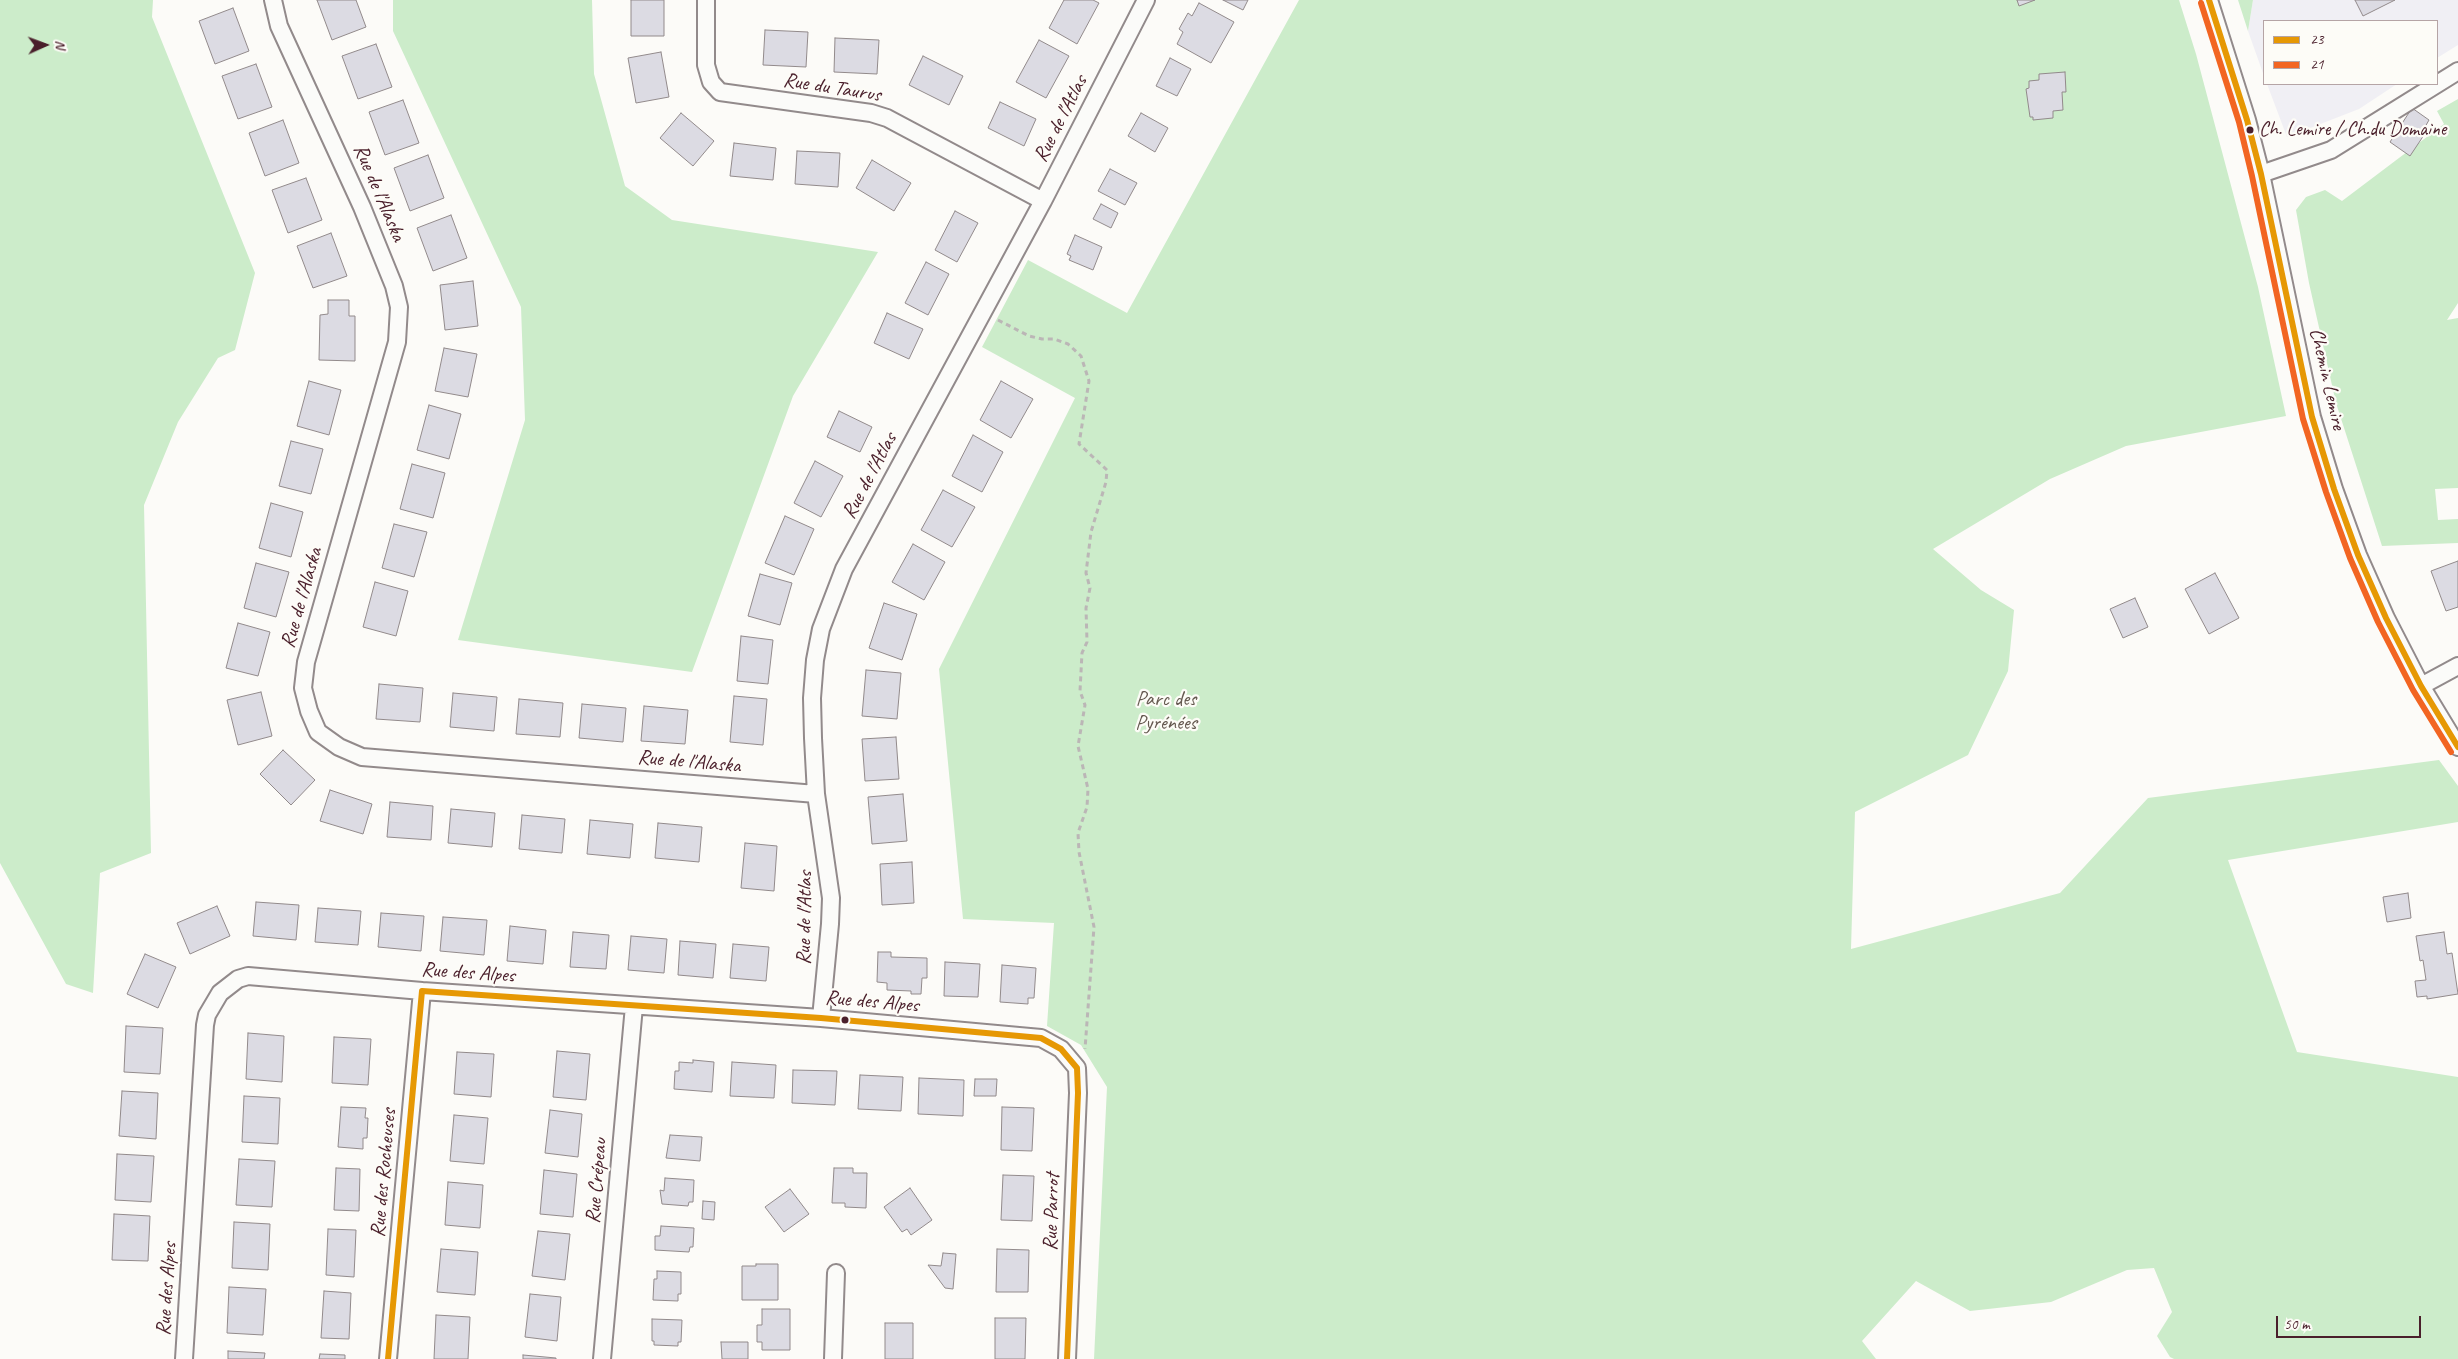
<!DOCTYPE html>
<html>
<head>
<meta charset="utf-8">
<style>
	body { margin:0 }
	#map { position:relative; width:2458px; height:1359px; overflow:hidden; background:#fcfbf8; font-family:Caveat,sans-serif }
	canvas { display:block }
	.legend { position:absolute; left:2263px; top:20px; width:175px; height:65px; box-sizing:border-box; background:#fdfcf7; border:1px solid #b5a4a5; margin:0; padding:6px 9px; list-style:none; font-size:15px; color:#4a1f2b }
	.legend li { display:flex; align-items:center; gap:10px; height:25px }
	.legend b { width:25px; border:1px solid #b5a4a5 }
	.north { position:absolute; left:20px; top:20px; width:50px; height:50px; -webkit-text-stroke:4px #fdfcf7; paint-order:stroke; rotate:88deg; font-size:14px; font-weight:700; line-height:20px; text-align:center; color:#4a1f2b }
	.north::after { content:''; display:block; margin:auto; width:18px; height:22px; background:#4a1f2b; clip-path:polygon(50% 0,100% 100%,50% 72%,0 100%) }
	.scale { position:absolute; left:2276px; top:1316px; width:145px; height:22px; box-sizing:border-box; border:2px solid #4a1f2b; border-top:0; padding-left:6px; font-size:15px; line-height:18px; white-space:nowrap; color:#4a1f2b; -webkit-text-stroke:4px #fdfcf7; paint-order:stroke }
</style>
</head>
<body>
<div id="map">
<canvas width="2458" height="1359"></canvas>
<ul class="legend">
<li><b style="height:6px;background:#e69804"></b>23</li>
<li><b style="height:6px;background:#f26522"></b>21</li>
</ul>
<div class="north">N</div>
<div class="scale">50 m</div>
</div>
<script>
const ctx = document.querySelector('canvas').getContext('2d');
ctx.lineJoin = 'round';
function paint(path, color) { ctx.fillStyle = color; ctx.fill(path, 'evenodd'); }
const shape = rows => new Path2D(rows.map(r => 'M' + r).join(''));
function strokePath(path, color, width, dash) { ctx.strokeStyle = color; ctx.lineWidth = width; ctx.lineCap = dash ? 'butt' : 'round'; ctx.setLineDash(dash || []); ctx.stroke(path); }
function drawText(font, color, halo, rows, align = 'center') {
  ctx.font = font + ' Caveat,sans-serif'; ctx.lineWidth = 4.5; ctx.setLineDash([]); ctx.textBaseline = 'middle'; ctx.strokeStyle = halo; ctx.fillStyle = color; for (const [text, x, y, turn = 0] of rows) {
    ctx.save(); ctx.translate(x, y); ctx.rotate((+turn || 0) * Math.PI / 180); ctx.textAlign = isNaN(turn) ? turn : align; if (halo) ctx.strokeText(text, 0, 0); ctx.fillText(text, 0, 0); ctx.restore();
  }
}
paint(shape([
	[2253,0,2458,0,2458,45,2437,58,2437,21,2264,21,2264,76,2248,31],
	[2267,84,2397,84,2359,109,2287,137]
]), '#f0eff4');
paint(shape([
	[0,0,153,0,152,17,255,273,235,350,218,358,178,422,144,505,151,853,100,873,93,993,66,984,0,863],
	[393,0,592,0,594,74,625,186,672,220,878,252,793,396,692,672,458,640,525,420,521,307,393,31],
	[1299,0,2179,0,2196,54,2258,287,2286,416,2126,446,2050,479,1933,549,1981,590,2014,610,2008,671,1968,755,1855,812,1851,949,2060,893,2148,798,2439,760,2458,786,2458,822,2228,860,2297,1052,2458,1077,2458,1359,2174,1359,2170,1357,2157,1336,2172,1312,2154,1268,2127,1270,2051,1302,1970,1311,1916,1281,1862,1341,1876,1359,1094,1359,1107,1087,1081,1045,1047,1026,1054,923,963,919,939,669,1075,398,982,347,1028,260,1127,313],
	[2238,0,2253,0,2248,31],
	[2458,99,2458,303,2447,320,2458,318,2458,488,2435,489,2438,520,2458,519,2458,543,2382,546,2336,403,2309,283,2296,210,2306,197,2325,190,2342,201,2444,124,2437,111]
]), '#ccecca');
const building = shape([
	[317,0,356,0,366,27,332,40,317,0],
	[631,0,664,0,664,36,631,36,631,0],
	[1064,0,1093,0,1099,3,1077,44,1049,28,1064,0],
	[1223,0,1248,0,1243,10,1223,0],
	[2017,0,2035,0,2019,6,2017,0],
	[2355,0,2395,0,2363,16,2355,0],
	[1199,3,1234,22,1211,63,1177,44,1183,32,1179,29,1188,13,1192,16,1199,3],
	[233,8,249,51,215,64,199,21,233,8],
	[765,30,808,32,806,67,763,65,765,30],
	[835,38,879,40,877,74,834,72,835,38],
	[1039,40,1069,56,1046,98,1016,82,1039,40],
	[376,44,392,87,358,99,342,56,376,44],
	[661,52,669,97,636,103,628,58,661,52],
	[923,56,963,76,949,105,909,85,923,56],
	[1170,58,1191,69,1177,96,1156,86,1170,58],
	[256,64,272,107,238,119,222,76,256,64],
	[2065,72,2066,92,2062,92,2063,110,2053,111,2053,118,2033,120,2033,117,2030,117,2026,89,2029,88,2029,81,2039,80,2039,74,2065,72],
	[403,100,419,143,385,155,369,112,403,100],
	[1000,102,1036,119,1024,146,988,128,1000,102],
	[2412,108,2429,120,2425,127,2428,129,2410,156,2390,142,2412,108],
	[681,113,714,141,693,166,660,138,681,113],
	[1141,113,1168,128,1155,152,1128,136,1141,113],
	[283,120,299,163,265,176,249,133,283,120],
	[734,143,776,148,773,180,730,176,734,143],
	[797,151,840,153,838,187,795,184,797,151],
	[428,155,444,198,410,211,394,168,428,155],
	[872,160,911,183,894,211,856,188,872,160],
	[1110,169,1137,183,1125,205,1098,191,1110,169],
	[306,178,322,220,288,233,272,190,306,178],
	[1101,204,1118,213,1111,228,1093,219,1101,204],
	[955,211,978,223,957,262,935,250,955,211],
	[451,215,467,258,433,271,417,228,451,215],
	[331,233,347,276,313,288,297,246,331,233],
	[1075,235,1102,247,1093,270,1069,260,1071,256,1067,254,1075,235],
	[926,262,949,274,928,315,905,303,926,262],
	[473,281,478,326,445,330,440,285,473,281],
	[328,300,349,300,349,316,355,316,355,361,319,360,320,315,328,314,328,300],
	[887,313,923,329,909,359,874,343,887,313],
	[444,348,477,354,468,397,435,391,444,348],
	[309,381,341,390,329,435,297,426,309,381],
	[1001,381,1033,399,1011,438,980,420,1001,381],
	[429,405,461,414,449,459,417,450,429,405],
	[839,411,872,427,860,452,827,437,839,411],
	[973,435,1003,452,982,492,952,476,973,435],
	[291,441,323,449,311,494,279,486,291,441],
	[815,461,843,476,821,517,794,503,815,461],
	[412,464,445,473,433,518,400,509,412,464],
	[943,490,975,507,952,547,921,530,943,490],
	[271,503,303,512,291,557,259,548,271,503],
	[785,516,814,529,794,575,765,563,785,516],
	[394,524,427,532,414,577,382,568,394,524],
	[913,544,945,562,924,600,892,582,913,544],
	[2458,561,2458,607,2446,611,2431,571,2458,561],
	[256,563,289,572,276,617,244,608,256,563],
	[2215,573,2239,618,2209,634,2185,589,2215,573],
	[760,574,792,583,780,625,748,616,760,574],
	[375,582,408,591,396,636,363,627,375,582],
	[2135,598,2148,627,2123,638,2110,609,2135,598],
	[884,603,917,614,902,660,869,648,884,603],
	[238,623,270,632,258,676,226,668,238,623],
	[741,636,773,640,768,684,737,681,741,636],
	[866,670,901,673,897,719,862,716,866,670],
	[379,684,423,688,420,722,376,719,379,684],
	[261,692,272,736,238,745,227,700,261,692],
	[453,693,497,697,494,731,450,727,453,693],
	[734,696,767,699,763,745,730,742,734,696],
	[519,699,563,703,560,737,516,734,519,699],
	[582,704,626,708,623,742,579,738,582,704],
	[644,706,688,710,685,744,641,741,644,706],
	[896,737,899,779,865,781,862,739,896,737],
	[283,750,315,780,291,805,260,774,283,750],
	[330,790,372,804,363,834,320,821,330,790],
	[903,794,907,841,872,844,868,797,903,794],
	[390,802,433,806,431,840,387,837,390,802],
	[451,809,495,813,492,847,448,843,451,809],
	[522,815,565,819,562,853,519,849,522,815],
	[590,820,633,824,630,858,587,854,590,820],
	[658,823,702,827,699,862,655,858,658,823],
	[745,843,777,846,774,891,741,888,745,843],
	[912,862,914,903,882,905,880,864,912,862],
	[2408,893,2411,918,2387,922,2383,897,2408,893],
	[256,902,299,905,296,940,253,936,256,902],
	[217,906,230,936,190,954,177,923,217,906],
	[318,908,361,911,358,945,315,942,318,908],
	[381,913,424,916,421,951,378,947,381,913],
	[443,917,487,920,484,955,440,951,443,917],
	[510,926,546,930,543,964,507,961,510,926],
	[573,932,609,935,606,969,570,967,573,932],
	[2444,932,2447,954,2452,953,2458,994,2427,999,2427,996,2417,997,2415,981,2426,980,2423,960,2420,961,2416,936,2444,932],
	[631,936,667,939,664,973,628,970,631,936],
	[680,941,716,944,713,978,678,975,680,941],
	[733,944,769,947,766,981,730,978,733,944],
	[878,952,891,952,891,957,927,958,927,978,922,978,921,994,911,994,911,991,887,990,887,983,877,982,878,952],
	[145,954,176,967,158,1008,127,994,145,954],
	[945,962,980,964,978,997,944,996,945,962],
	[1002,965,1036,968,1034,998,1028,998,1028,1004,1000,1002,1002,965],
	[126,1026,163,1028,160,1074,124,1072,126,1026],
	[248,1033,284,1036,282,1082,246,1079,248,1033],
	[334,1037,371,1039,368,1085,332,1083,334,1037],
	[557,1051,590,1054,586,1100,553,1097,557,1051],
	[457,1052,494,1054,491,1097,454,1094,457,1052],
	[693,1060,714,1062,712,1092,674,1089,675,1071,679,1071,679,1062,693,1063,693,1060],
	[732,1062,776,1065,774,1098,730,1096,732,1062],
	[793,1070,837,1071,835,1105,792,1103,793,1070],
	[860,1075,903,1077,901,1111,858,1109,860,1075],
	[919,1078,964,1080,963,1116,918,1114,919,1078],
	[975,1079,997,1079,996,1096,974,1096,975,1079],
	[122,1091,158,1093,156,1139,119,1136,122,1091],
	[244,1096,280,1098,278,1144,242,1142,244,1096],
	[341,1107,366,1108,365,1118,368,1118,367,1138,363,1138,363,1149,338,1147,341,1107],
	[1002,1107,1034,1108,1032,1151,1001,1150,1002,1107],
	[550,1110,582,1114,578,1157,545,1153,550,1110],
	[454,1115,488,1118,484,1164,450,1161,454,1115],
	[670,1135,702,1137,700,1161,666,1158,670,1135],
	[117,1154,154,1156,151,1202,115,1200,117,1154],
	[239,1159,275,1161,272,1207,236,1205,239,1159],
	[336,1168,360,1169,359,1211,334,1210,336,1168],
	[834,1168,853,1168,853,1173,867,1173,866,1208,845,1207,845,1203,832,1203,834,1168],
	[544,1170,577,1174,573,1217,540,1214,544,1170],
	[1003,1175,1034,1176,1032,1221,1001,1220,1003,1175],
	[665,1178,694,1180,693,1202,689,1202,688,1206,662,1204,660,1190,664,1191,665,1178],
	[448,1182,483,1185,480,1228,445,1225,448,1182],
	[910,1188,932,1220,911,1235,907,1229,902,1232,884,1207,910,1188],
	[790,1189,809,1214,784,1232,765,1207,790,1189],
	[703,1201,715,1202,714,1220,702,1219,703,1201],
	[114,1214,150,1216,148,1261,112,1260,114,1214],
	[234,1222,270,1224,268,1270,232,1268,234,1222],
	[661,1226,694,1228,693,1247,690,1247,689,1252,655,1250,655,1236,660,1236,661,1226],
	[328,1229,356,1230,354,1277,326,1275,328,1229],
	[538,1231,570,1234,565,1280,532,1276,538,1231],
	[441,1249,478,1252,475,1295,437,1292,441,1249],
	[997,1249,1029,1250,1028,1292,996,1292,997,1249],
	[943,1253,956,1254,953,1289,945,1288,928,1265,941,1266,943,1253],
	[756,1264,778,1264,778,1300,742,1300,742,1266,756,1266,756,1264],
	[657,1271,681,1272,681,1294,678,1294,678,1301,653,1300,654,1279,657,1279,657,1271],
	[229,1287,266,1289,263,1335,227,1333,229,1287],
	[324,1291,351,1293,349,1339,321,1338,324,1291],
	[530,1294,561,1297,557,1341,525,1337,530,1294],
	[762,1309,790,1309,790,1350,762,1350,762,1342,757,1342,757,1325,762,1325,762,1309],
	[436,1315,470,1317,468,1359,434,1359,436,1315],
	[995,1318,1026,1318,1025,1359,995,1359,995,1318],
	[652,1319,682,1320,681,1342,678,1342,678,1346,654,1345,654,1341,652,1341,652,1319],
	[885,1323,913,1323,913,1359,885,1359,885,1323],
	[721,1342,748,1342,748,1359,722,1359,721,1342],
	[228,1351,265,1353,264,1359,228,1359,228,1351],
	[320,1354,345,1355,345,1359,319,1359,320,1354],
	[523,1355,556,1358,556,1359,523,1359,523,1355]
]);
paint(building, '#dcdbe3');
strokePath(building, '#928a8b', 1);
const minor = shape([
	[273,0,279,26,362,207,394,286,399,307,397,342,306,662,303,688,309,711,318,732,339,747,362,757,816,794],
	[706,0,706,65,711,82,720,92,871,113,887,118,1043,201],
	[2209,0,2247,120,2261,174,2312,417,2334,489,2358,555,2386,618,2421,686,2458,747],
	[2261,174,2331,150,2458,71],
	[2421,686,2458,666],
	[821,1018,830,924,831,898,816,794,813,738,812,698,815,660,821,629,844,569,1043,201,1146,0],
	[184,1359,205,1025,207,1015,220,993,238,979,248,976,422,991,821,1018,1041,1038,1061,1049,1077,1068,1078,1093,1067,1359],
	[388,1359,422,991],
	[602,1359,634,1006],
	[833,1359,836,1273]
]);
strokePath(minor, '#928a8b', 20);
strokePath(shape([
	[998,320,1029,336,1042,339,1054,339,1068,344,1081,356,1089,381,1079,444,1107,470,1106,482,1091,532,1086,573,1090,588,1086,608,1087,642,1082,653,1080,691,1085,705,1078,746,1088,789,1087,807,1078,833,1079,852,1094,927,1085,1049]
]), '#bbb6b6', 3, [5, 4]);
strokePath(minor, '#fbfbf9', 16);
strokePath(shape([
	[2209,0,2247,120,2261,174,2312,417,2334,489,2358,555,2386,618,2421,686,2458,747],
	[388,1359,422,991,821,1018,1041,1038,1061,1049,1077,1068,1078,1093,1067,1359]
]), '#e69804', 6);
strokePath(shape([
	[2201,3,2239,122,2252,176,2303,419,2326,492,2350,558,2378,622,2413,690,2451,752]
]), '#f26522', 6);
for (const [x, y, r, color] of [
	[2250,130,4.5,"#4a1f2b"],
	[845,1020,4.5,"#4a1f2b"]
]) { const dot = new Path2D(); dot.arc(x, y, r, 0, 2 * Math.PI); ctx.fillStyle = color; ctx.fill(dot); strokePath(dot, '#fdfcf7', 2); }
drawText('20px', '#4a1f2b', '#fdfcf7', [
	["Ch. Lemire / Ch.du Domaine",2259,130]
], 'left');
drawText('21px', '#4a1f2b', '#fdfcf7', [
	["Rue du Taurus",832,88,9],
	["Rue de l'Atlas",1061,119,-63],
	["Rue de l'Alaska",379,193,67],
	["Chemin Lemire",2327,379,77],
	["Rue de l'Atlas",870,476,-62],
	["Rue de l'Alaska",302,598,-74],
	["Rue de l'Alaska",689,762,5],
	["Rue de l'Atlas",805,918,-89],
	["Rue des Alpes",468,973,4],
	["Rue des Alpes",872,1002,5],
	["Rue des Rocheuses",384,1173,-85],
	["Rue Crépeau",597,1181,-85],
	["Rue Parrot",1052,1212,-88],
	["Rue des Alpes",167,1289,-86]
]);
drawText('21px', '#655950', '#fdfcf7', [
	["Parc des",1166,699],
	["Pyrénées",1166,723]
]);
</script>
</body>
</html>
